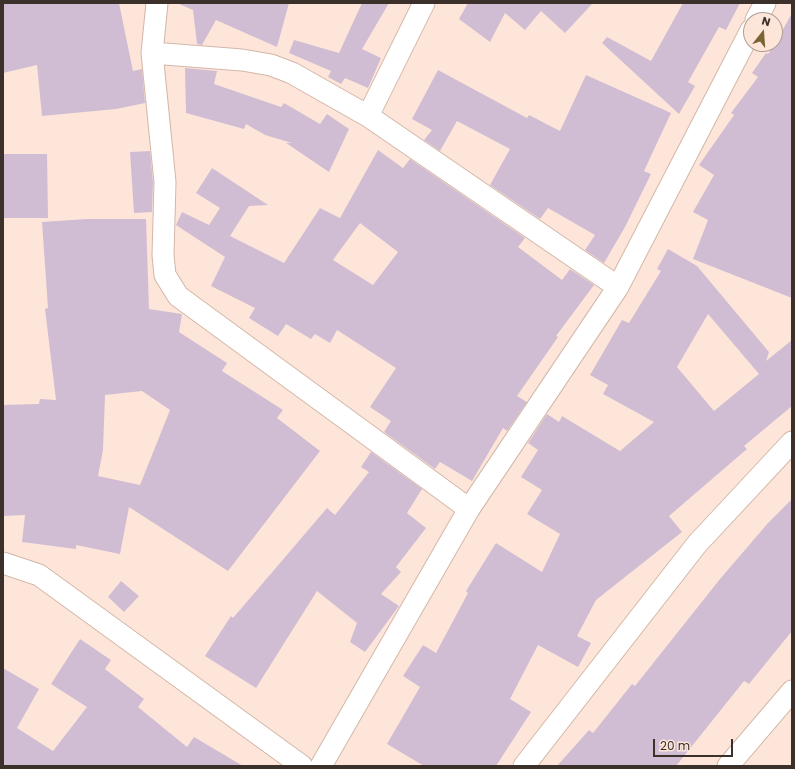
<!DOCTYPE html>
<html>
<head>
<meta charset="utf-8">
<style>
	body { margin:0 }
	#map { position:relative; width:795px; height:769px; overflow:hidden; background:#fde6d9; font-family:Poppins,sans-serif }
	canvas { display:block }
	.frame { position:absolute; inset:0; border:4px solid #3b302a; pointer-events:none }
	.north { position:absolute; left:743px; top:12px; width:40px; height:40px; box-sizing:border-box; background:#fde6d9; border:1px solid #af9d93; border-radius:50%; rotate:17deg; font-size:11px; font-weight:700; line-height:16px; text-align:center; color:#3b302a }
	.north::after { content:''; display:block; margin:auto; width:14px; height:18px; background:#796534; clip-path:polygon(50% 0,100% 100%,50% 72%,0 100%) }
	.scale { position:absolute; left:653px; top:739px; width:80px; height:18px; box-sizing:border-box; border:2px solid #3b302a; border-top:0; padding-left:5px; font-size:12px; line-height:14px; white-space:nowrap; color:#3b302a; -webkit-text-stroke:3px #fde6d9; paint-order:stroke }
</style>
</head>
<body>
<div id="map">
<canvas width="795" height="769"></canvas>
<div class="frame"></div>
<div class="north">N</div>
<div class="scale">20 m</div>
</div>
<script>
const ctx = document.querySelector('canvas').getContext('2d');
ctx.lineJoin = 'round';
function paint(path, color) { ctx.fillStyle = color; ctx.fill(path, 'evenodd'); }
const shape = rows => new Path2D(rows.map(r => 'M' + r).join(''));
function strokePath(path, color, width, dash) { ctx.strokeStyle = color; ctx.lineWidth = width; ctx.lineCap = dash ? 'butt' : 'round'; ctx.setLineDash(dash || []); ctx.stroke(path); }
paint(shape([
	[3,3,119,3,133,71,142,69,145,103,116,109,42,116,37,65,3,73],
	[177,3,289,3,277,47,216,20,202,45,197,44,193,10],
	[362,3,389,3,362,49,381,58,368,88,345,78,341,84,328,77,331,71,289,53,294,40,339,53],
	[468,3,593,3,565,33,541,11,525,30,505,13,490,42,459,19],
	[683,3,740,3,726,30,719,27,688,82,695,86,679,114,602,43,607,37,651,61],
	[792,13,792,298,693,259,708,220,693,212,714,175,699,165,734,115,731,113,758,77,752,73,766,53,768,54,775,44],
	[185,68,217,71,214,84,281,107,284,103,320,124,327,114,349,129,329,172,286,143,292,143,265,135,246,124,244,129,186,113],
	[438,70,527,118,529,115,560,131,586,75,671,113,644,171,651,174,625,227,604,263,585,250,595,235,548,208,540,219,490,185,510,149,457,121,440,151,424,140,432,130,412,119],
	[378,150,403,168,410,159,525,238,518,247,562,280,570,269,594,285,556,336,558,337,517,396,527,402,507,431,503,428,472,481,440,462,435,469,384,432,391,421,370,407,396,368,337,330,330,343,315,334,311,339,286,324,278,336,249,318,255,308,211,286,225,257,176,225,182,212,209,225,220,208,196,193,212,168,268,205,249,206,230,236,284,263,320,208,340,218],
	[360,223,398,252,373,285,333,260],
	[150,151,153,182,152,212,134,213,130,152],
	[3,154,47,154,48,218,3,218],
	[87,219,146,219,149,309,182,314,179,332,227,363,222,371,283,410,277,418,320,451,228,571,129,507,120,554,76,545,76,549,22,542,25,515,3,516,3,405,39,404,40,399,56,400,45,309,48,308,42,222],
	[142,391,170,410,140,485,98,476,103,450,105,395],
	[668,249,697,266,769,352,766,361,792,340,792,406,744,446,747,449,669,516,682,532,596,600,577,636,591,643,578,667,538,645,510,699,531,712,496,766,424,766,387,744,420,687,403,676,423,645,436,653,468,593,466,591,496,543,542,572,560,534,527,514,542,490,521,477,538,450,528,443,547,414,559,422,562,416,620,451,654,422,603,394,608,385,590,375,622,320,629,323,661,271,657,269],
	[708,314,759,374,714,411,677,367],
	[371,452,422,489,407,513,426,528,396,567,401,572,381,594,399,606,365,652,350,642,357,623,317,591,256,688,205,656,231,616,233,618,327,508,335,515,369,472,361,467],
	[792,499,792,631,749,684,744,681,676,766,557,766,589,730,593,733,632,684,635,686,720,579,768,523],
	[121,581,139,596,124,612,108,597],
	[80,639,111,660,105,669,144,699,138,707,187,747,194,737,243,766,3,766,3,668,39,689,17,728,53,751,87,707,51,684]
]), '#d1bdd3');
const street = shape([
	[157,3,152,53,165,182,163,255,165,275,178,296,469,509],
	[756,20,765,3],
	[152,53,242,60,271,65,292,73,368,116,618,287],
	[368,116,424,3],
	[3,563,39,575,302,766],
	[321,766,469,509,618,287,751,30],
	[524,766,697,544,792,442],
	[728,766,792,691]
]);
strokePath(street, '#d3b7a8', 23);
strokePath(street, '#fff', 21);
</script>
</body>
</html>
